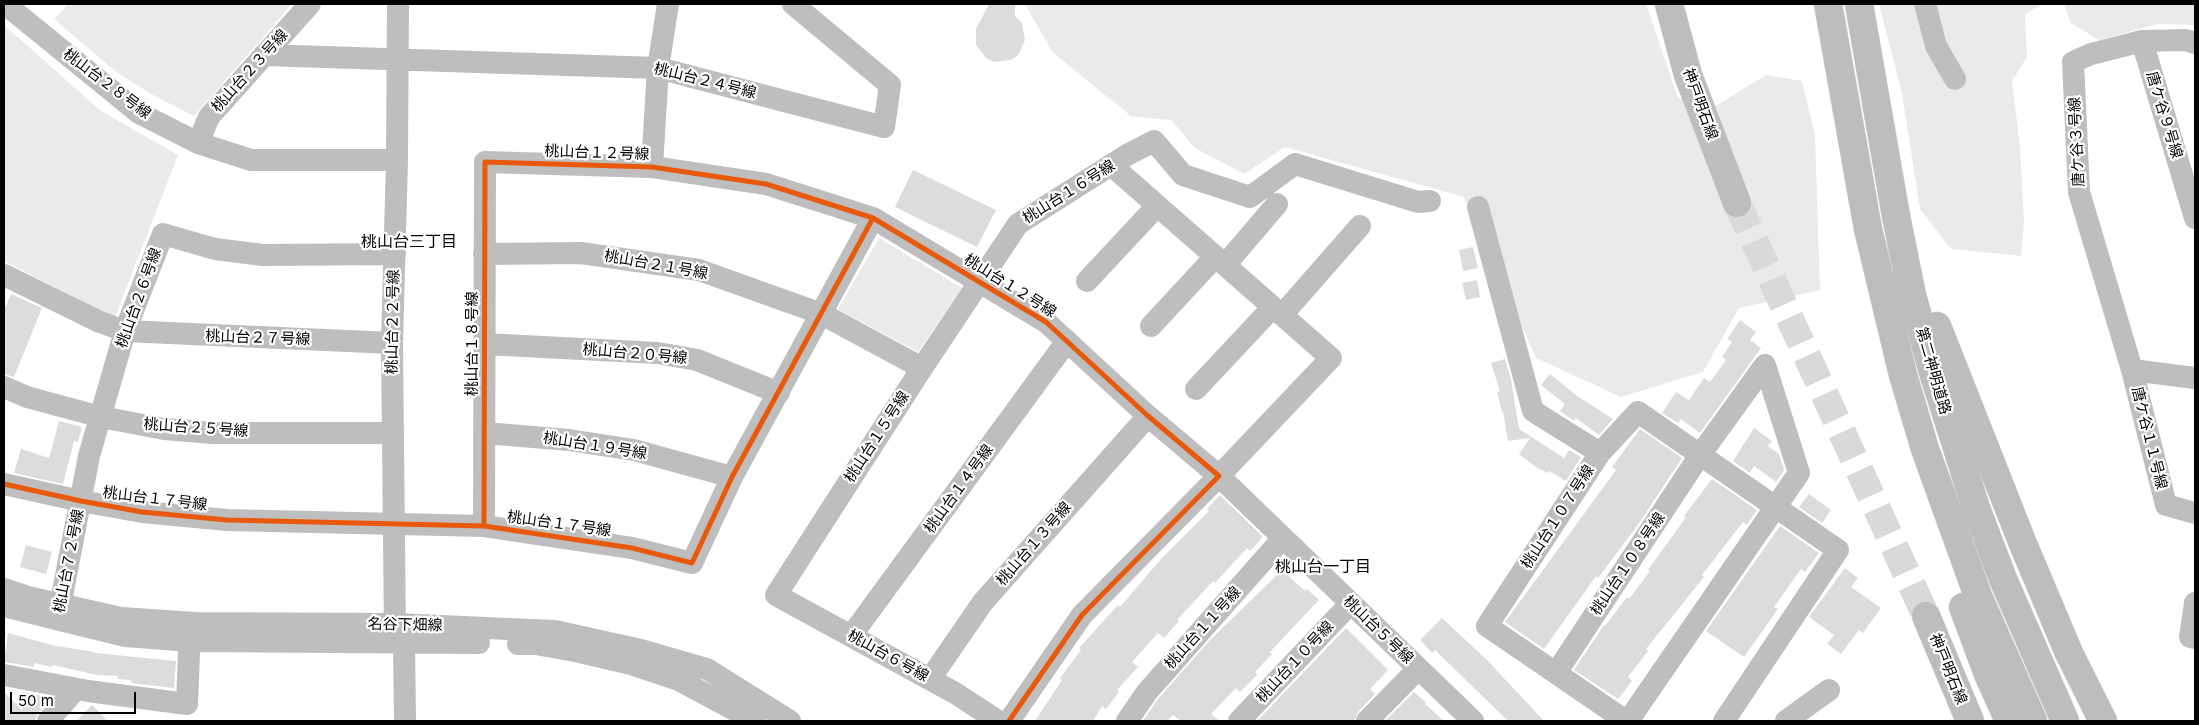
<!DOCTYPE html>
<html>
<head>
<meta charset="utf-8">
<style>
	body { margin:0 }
	#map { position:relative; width:2199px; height:725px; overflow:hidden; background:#fff; font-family:Inter,sans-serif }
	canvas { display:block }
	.frame { position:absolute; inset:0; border:5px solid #000; pointer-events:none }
	.scale { position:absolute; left:10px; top:692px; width:126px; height:22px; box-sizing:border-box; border:2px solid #000; border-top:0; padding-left:6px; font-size:15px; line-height:18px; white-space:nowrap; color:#000; -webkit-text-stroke:4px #fff; paint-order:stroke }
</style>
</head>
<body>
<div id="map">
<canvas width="2199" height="725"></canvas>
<div class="frame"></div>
<div class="scale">50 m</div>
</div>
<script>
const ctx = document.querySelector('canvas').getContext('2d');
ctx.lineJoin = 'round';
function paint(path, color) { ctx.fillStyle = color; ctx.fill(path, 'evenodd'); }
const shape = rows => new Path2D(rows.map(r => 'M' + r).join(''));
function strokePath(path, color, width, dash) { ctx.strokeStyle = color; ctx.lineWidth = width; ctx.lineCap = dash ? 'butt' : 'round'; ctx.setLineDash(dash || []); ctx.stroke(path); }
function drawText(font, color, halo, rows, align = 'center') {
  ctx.font = font + ' Inter,"Noto Sans JP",sans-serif'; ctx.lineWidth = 4.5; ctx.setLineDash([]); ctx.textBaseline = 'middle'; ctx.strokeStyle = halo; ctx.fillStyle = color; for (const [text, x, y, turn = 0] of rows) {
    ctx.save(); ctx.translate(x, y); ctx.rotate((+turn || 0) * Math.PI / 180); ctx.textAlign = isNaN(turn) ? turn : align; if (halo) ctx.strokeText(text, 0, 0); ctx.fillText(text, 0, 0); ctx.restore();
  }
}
paint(shape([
	[68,4,292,4,194,116,151,94,115,71,54,19],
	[1025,4,1646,4,1678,98,1711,109,1766,75,1802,81,1815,135,1820,290,1739,308,1703,372,1621,397,1536,358,1464,197,1285,147,1244,174,1195,148,1171,120,1131,116,1053,53],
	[1879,4,2044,4,2025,14,2027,57,2012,81,2020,146,2024,222,2021,256,1951,249,1920,209,1902,93],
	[2064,4,2195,4,2195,25,2158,24,2099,40,2071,23],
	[4,25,101,111,178,155,115,317,4,261],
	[879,238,962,288,918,352,838,309]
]), '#eaeaea');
paint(shape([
	[989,4,1015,4,1015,16,1022,23,1025,40,1018,55,1011,60,994,62,986,58,976,45,976,29],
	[913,170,996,210,977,247,895,207],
	[1473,247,1478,268,1463,271,1459,250],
	[1477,280,1480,297,1466,300,1462,283],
	[11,294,42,308,14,377,4,374,4,310],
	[1740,320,1756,332,1750,340,1761,348,1700,433,1681,419,1678,423,1662,413,1676,392,1689,400,1704,378,1710,382,1726,360,1722,357,1732,342,1727,339],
	[1505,359,1511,379,1519,429,1564,458,1569,450,1581,457,1566,481,1549,471,1548,473,1536,467,1519,454,1530,438,1508,441,1503,412,1502,412,1497,392,1500,391,1491,363],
	[1550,374,1577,396,1613,419,1599,435,1576,418,1574,421,1560,411,1565,404,1541,385],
	[59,421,82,427,78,442,74,441,63,484,14,473,21,449,49,458],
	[1754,428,1772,441,1768,446,1779,454,1784,470,1776,482,1754,466,1750,473,1733,461],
	[1640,429,1682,458,1635,529,1598,578,1596,576,1544,649,1505,622,1616,470,1612,467],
	[1712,479,1757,510,1747,525,1743,522,1702,575,1704,577,1646,649,1648,651,1628,677,1632,681,1618,699,1574,670,1604,625,1605,626,1627,597,1629,599,1650,571,1648,570,1686,517,1684,516],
	[1809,494,1831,510,1822,523,1799,507],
	[1220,495,1263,537,1250,551,1247,548,1215,583,1213,581,1177,620,1179,621,1164,638,1158,633,1132,662,1138,667,1117,690,1119,692,1106,709,1102,706,1093,721,1035,721,1062,680,1060,678,1081,650,1079,648,1118,605,1120,607,1161,559,1209,511,1207,509],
	[1780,526,1819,553,1805,572,1801,569,1774,607,1778,609,1744,657,1706,631],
	[26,545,52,552,46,574,20,567],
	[1845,568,1858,578,1851,587,1881,608,1863,633,1859,630,1841,654,1827,644,1834,635,1809,617],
	[1282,570,1305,591,1307,589,1319,600,1270,652,1272,654,1255,672,1257,675,1240,692,1236,688,1211,714,1220,721,1181,721,1173,715,1168,720,1169,721,1143,721,1157,700,1210,640],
	[1442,618,1488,661,1544,721,1508,721,1435,650,1432,653,1420,640],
	[1346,628,1388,670,1370,689,1375,694,1358,712,1354,721,1257,721],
	[8,633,56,646,95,652,95,653,176,661,174,688,131,683,131,680,117,679,119,676,97,675,53,665,52,667,34,663,34,667,4,662],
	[4,692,22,710,23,692,42,696,48,701,38,713,35,721,4,721],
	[1414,692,1426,702,1425,704,1444,721,1385,721],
	[92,705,108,721,76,721]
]), '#dcdcdc');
strokePath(shape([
	[1737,203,1926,616]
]), '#d9d9d9', 28, [28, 14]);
const major = shape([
	[1669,4,1688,75,1737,203],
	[1926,616,1970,721]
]);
const highway = shape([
	[1828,4,1868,229,1903,375,1925,449,1978,596,2033,721],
	[1859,4,1896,216,1912,295,1932,369,1976,508,2003,579,2065,721],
	[1937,326,2023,544,2069,653,2103,721],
	[1963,607,1988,674,2009,721]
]);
strokePath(major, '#dbdbdb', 29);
strokePath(highway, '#dbdbdb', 29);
strokePath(shape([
	[5,4,139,113,198,143,251,160,397,160],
	[1925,4,1936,46,1955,79],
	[2142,41,2195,218],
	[2195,43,2186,40,2142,41,2091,54,2073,62,2079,192,2132,370,2166,505,2195,513],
	[264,55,658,68,884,127,890,85,793,4],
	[198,143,209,117,310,4],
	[1111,165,1331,358,1219,476,1473,721],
	[652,167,658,68,668,4],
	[1478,207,1533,411,1600,453],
	[484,254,581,253,699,270,822,314,922,368],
	[1225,265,1277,204],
	[4,275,100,322,125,331,392,343],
	[1087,281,1157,206],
	[1282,315,1360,226],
	[1151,326,1215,257],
	[485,344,658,353,697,360,779,393],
	[2132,370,2195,378],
	[4,387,27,397,101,417,164,429,213,433,392,433],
	[1196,389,1273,307],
	[485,433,569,440,634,450,732,477],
	[4,484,81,501,142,512,227,520,484,526,632,548,692,563,732,477,873,218],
	[484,526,485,162,652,167,766,184,873,218,1046,322,1148,416,1219,476,1082,615,1009,721],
	[4,589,28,597,121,618,195,623,395,624,555,631,641,650,707,669,790,721],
	[2195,603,2190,637,2195,638],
	[4,606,125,636,190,641,479,643],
	[58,617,89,456,125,331,163,234,215,249,263,255,395,254],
	[851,636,1067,341],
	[395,638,392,343,397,160,398,4],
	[404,641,405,721],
	[518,644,536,644,580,652,631,664,679,680,755,721],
	[1556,673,1700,455,1765,365,1799,473,1628,721],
	[4,675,88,691,187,704,190,626],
	[930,679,983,602,1148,416],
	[48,721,76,689],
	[998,721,955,693,776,595,922,368,1018,224,1127,155,1154,141,1183,175,1250,197,1295,164,1418,202,1430,201],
	[1127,721,1147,692,1283,538],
	[1239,721,1350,604],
	[1367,721,1418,669],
	[1626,721,1487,626,1600,453,1638,412,1838,550,1724,721],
	[1786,721,1829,690]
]), '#bebebe', 22);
strokePath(major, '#bdbdbd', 28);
strokePath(highway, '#bdbdbd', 28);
strokePath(shape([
	[4,484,81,501,142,512,227,520,484,526,632,548,692,563,732,477,873,218],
	[484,526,485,162,652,167,766,184,873,218,1046,322,1148,416,1219,476,1082,615,1009,721]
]), '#e8590c', 5);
drawText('15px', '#000', '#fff', [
	["桃山台２３号線",250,71,-48],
	["桃山台２４号線",705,81,14],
	["桃山台２８号線",107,84,37],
	["神戸明石線",1700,104,70],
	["唐ケ谷９号線",2164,115,73],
	["唐ケ谷３号線",2077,142,-93],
	["桃山台１２号線",597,153,2],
	["桃山台１６号線",1069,192,-32],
	["桃山台２１号線",656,265,10],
	["桃山台１２号線",1010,286,32],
	["桃山台２６号線",139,298,-70],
	["桃山台２２号線",393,322,-89],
	["桃山台２７号線",258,338,2],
	["桃山台１８号線",472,344,-90],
	["桃山台２０号線",635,354,5],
	["第二神明道路",1933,371,74],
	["桃山台２５号線",196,428,4],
	["桃山台１５号線",877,437,-57],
	["唐ケ谷１１号線",2149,438,76],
	["桃山台１９号線",595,446,9],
	["桃山台１４号線",959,489,-54],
	["桃山台１７号線",155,499,7],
	["桃山台１０７号線",1558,517,-57],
	["桃山台１７号線",559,524,8],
	["桃山台１３号線",1034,544,-49],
	["桃山台７２号線",69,561,-79],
	["桃山台１０８号線",1628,564,-56],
	["名谷下畑線",405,625,1],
	["桃山台１１号線",1203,628,-48],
	["桃山台５号線",1378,630,44],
	["桃山台６号線",888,656,29],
	["桃山台１０号線",1295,662,-47],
	["神戸明石線",1948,669,68]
]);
drawText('16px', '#000', '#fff', [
	["桃山台三丁目",409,242],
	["桃山台一丁目",1323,567]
]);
</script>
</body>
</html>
